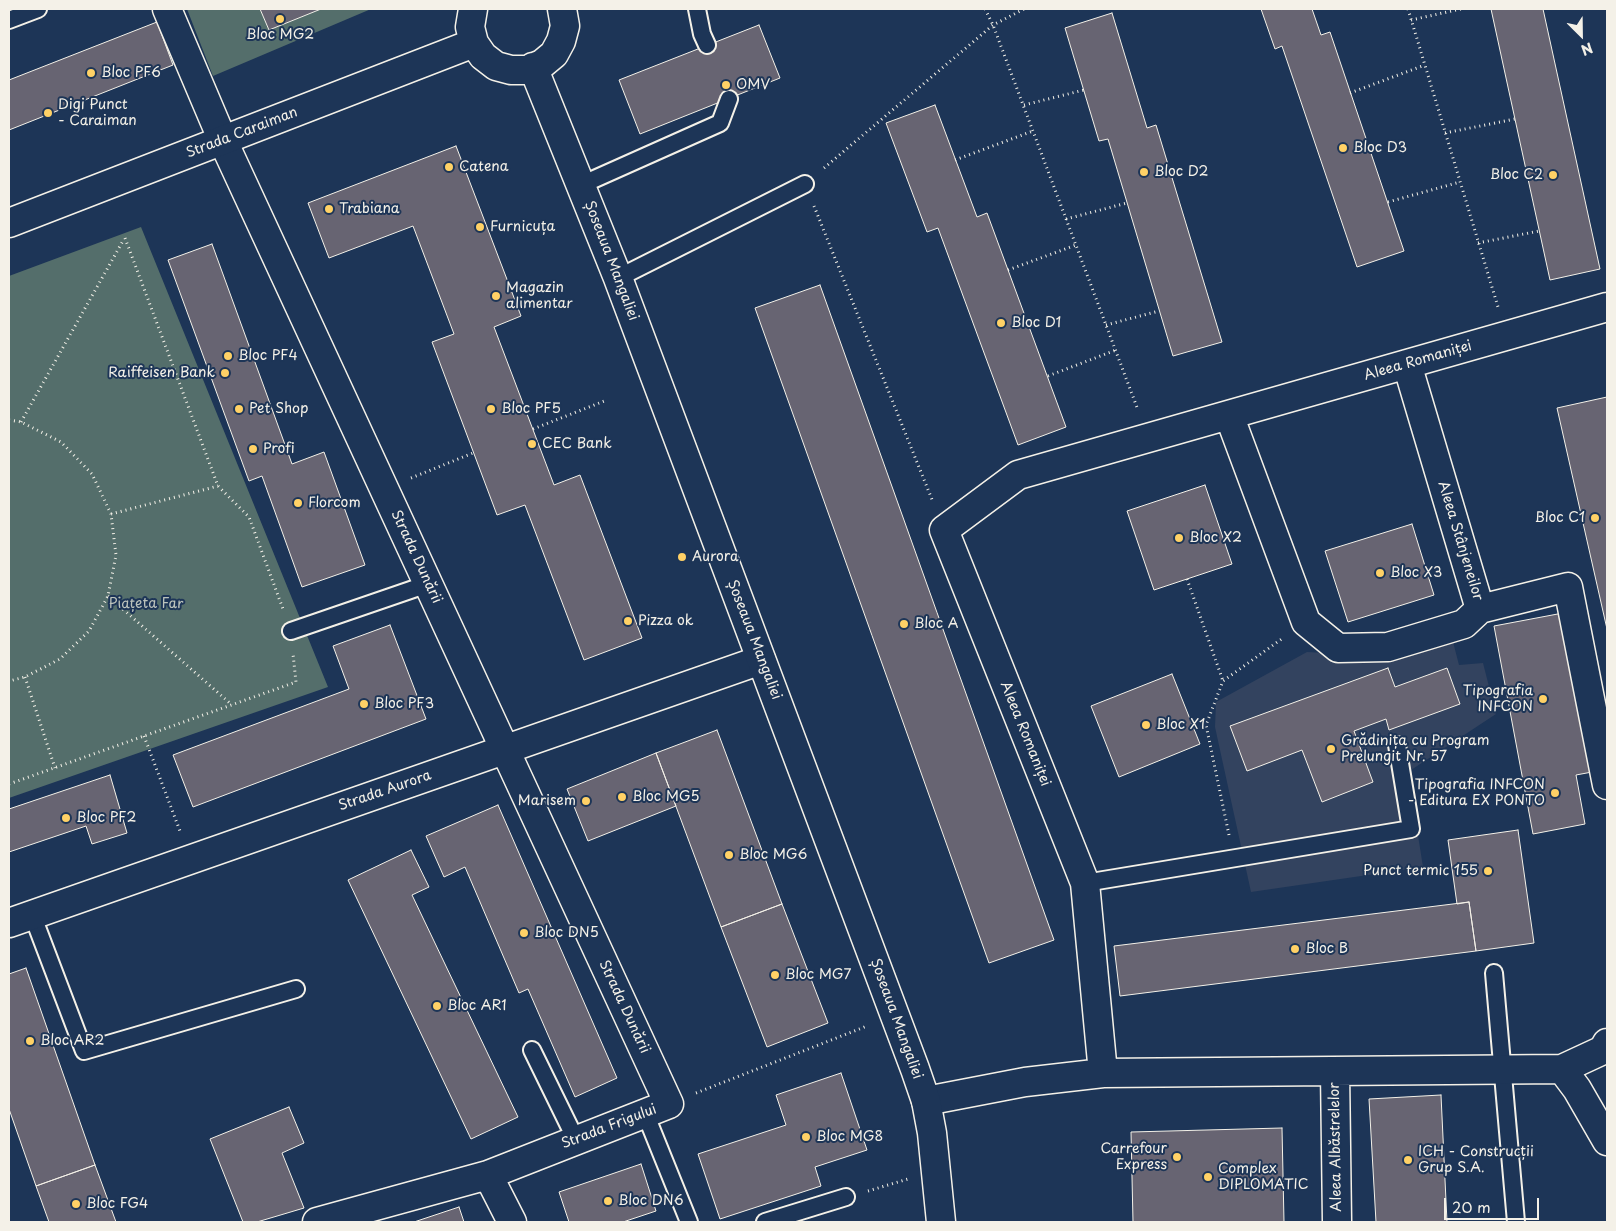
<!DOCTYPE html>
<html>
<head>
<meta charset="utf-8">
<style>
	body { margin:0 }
	#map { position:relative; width:1616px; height:1231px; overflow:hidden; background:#1d3557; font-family:"Playpen Sans",sans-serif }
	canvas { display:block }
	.frame { position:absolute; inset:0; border:10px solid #f4f1e8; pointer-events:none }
	.north { position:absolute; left:1556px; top:10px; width:50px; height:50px; -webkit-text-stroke:4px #1d3557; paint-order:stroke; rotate:157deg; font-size:14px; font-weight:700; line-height:20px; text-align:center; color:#f4f1e8 }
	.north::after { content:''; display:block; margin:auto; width:18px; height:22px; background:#f4f1e8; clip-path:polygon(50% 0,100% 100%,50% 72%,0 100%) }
	.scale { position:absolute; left:1444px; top:1198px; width:95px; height:22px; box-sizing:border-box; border:2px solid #f4f1e8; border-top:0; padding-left:6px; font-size:15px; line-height:18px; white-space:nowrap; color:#f4f1e8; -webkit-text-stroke:4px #1d3557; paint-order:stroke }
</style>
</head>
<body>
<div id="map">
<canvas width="1616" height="1231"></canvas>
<div class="frame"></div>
<div class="north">N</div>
<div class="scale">20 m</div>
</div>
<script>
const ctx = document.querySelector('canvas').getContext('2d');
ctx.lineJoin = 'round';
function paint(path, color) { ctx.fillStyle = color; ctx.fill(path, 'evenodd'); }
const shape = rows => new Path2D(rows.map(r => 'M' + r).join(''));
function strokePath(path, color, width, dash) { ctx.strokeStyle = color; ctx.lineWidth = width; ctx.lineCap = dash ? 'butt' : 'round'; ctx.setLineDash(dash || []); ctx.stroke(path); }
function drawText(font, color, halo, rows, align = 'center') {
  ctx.font = font + ' "Playpen Sans",sans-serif'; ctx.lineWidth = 4; ctx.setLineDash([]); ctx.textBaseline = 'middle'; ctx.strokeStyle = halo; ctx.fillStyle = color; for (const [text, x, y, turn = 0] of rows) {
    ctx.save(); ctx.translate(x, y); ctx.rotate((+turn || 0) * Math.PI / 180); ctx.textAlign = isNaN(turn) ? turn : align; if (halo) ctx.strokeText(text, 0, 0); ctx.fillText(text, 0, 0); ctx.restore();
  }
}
paint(shape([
	[1452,638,1459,665,1483,663,1496,714,1408,772,1423,867,1251,892,1215,727,1216,702,1307,652,1396,657]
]), '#33435f');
paint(shape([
	[187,9,260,9,269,30,321,9,371,9,213,76],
	[141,227,328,687,9,798,9,276]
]), '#546e6b');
const building = shape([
	[260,9,321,9,269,30,260,9],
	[1261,9,1312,9,1321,35,1330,32,1404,251,1357,267,1282,46,1275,49,1261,9],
	[1491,9,1543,9,1600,269,1550,280,1491,9],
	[1112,13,1147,128,1156,125,1222,342,1173,356,1108,139,1099,141,1065,28,1112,13],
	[157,22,173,65,9,130,9,80,157,22],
	[759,25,780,78,640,134,619,80,759,25],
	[935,105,977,217,987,213,1066,427,1018,445,938,228,927,232,886,123,935,105],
	[456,146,521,316,494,327,554,485,580,475,642,638,584,660,525,505,497,515,432,342,454,334,413,226,329,258,308,203,456,146],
	[212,244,292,464,324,452,365,565,302,587,262,476,249,481,168,260,212,244],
	[820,285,1054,940,989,963,755,308,820,285],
	[1607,397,1607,629,1557,408,1607,397],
	[1205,485,1232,564,1154,590,1127,511,1205,485],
	[1412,524,1434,595,1348,622,1325,551,1412,524],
	[1563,613,1592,772,1576,775,1585,824,1533,834,1494,626,1563,613],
	[390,625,426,719,193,807,173,755,349,689,333,646,390,625],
	[1388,668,1395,687,1447,668,1460,704,1389,730,1386,719,1354,731,1373,782,1322,802,1302,750,1247,771,1230,726,1388,668],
	[1172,674,1200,744,1119,777,1091,706,1172,674],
	[717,730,782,904,721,927,656,753,717,730],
	[656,753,676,806,588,841,567,789,656,753],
	[110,775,127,833,92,844,86,826,9,852,9,809,110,775],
	[498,805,617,1078,575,1097,528,989,519,993,465,867,444,877,426,836,498,805],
	[1518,830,1534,943,1476,951,1469,902,1457,904,1448,840,1518,830],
	[411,850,429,887,412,895,518,1117,471,1139,348,880,411,850],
	[1469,902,1476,951,1120,996,1114,946,1469,902],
	[782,904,828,1023,767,1047,721,927,782,904],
	[26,968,95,1165,36,1186,9,1109,9,974,26,968],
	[841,1073,867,1150,815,1167,821,1186,720,1219,698,1154,786,1125,776,1095,841,1073],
	[1441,1095,1447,1222,1376,1222,1369,1099,1441,1095],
	[289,1107,304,1143,282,1153,304,1208,257,1222,243,1222,210,1139,289,1107],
	[1282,1128,1284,1222,1133,1222,1131,1132,1282,1128],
	[641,1164,656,1211,623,1222,569,1222,559,1192,641,1164],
	[95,1165,116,1222,49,1222,36,1186,95,1165],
	[459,1207,464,1222,414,1222,459,1207]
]);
paint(building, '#676472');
strokePath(building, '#f4f1e8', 1);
const lane = shape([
	[697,9,702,34,707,45],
	[9,20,38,9],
	[581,185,720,123,729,99],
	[618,278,805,184],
	[291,631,428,584],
	[1085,883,1411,829,1397,745],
	[32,914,84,1051,296,989],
	[1494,973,1516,1222],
	[532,1050,576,1140],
	[645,1113,689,1222],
	[765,1222,846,1197]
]);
const street = shape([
	[167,9,223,141,669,1104,488,1175,317,1222],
	[1407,364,1480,609,1568,587,1607,785],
	[1229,415,1306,622,1338,648,1388,647,1464,624,1480,609],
	[9,923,761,660],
	[1562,1069,1577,1089,1607,1141],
	[1335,1071,1337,1222],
	[1103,1073,1562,1069,1603,1050,1607,1043],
	[926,1101,1025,1082,1103,1073,1085,883,944,530,1018,475,1607,307],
	[488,1175,512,1222]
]);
const secondary = shape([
	[473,9,470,27,474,43,483,56,496,66,511,70,527,70,542,64,554,54,561,41,565,26,562,9],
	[533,67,618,278,915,1069,926,1101,932,1133,941,1222],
	[9,223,474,43]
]);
strokePath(lane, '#f4f1e8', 20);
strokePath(street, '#f4f1e8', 31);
strokePath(secondary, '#f4f1e8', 31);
strokePath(shape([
	[985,9,993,25,1138,410],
	[1408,9,1498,307],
	[1411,20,1461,9],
	[1350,93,1425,65],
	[1024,105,1084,90],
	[1445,133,1515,119],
	[955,160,1033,131],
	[824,168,993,25,1024,9],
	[1388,202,1460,182],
	[814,206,933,502],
	[1066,219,1127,203],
	[125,238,218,486,249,517,283,609],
	[1478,243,1539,231],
	[1008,270,1076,245],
	[1106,325,1159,311],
	[1048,376,1116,350],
	[9,420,21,422,61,442,92,474,111,514,116,555,108,596,89,631,60,659,25,677,9,681],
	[21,422,124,239],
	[533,429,607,400],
	[411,478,473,453],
	[111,514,218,486],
	[1187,579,1223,681],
	[108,596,232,705],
	[25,677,55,768],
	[144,736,180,831],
	[9,784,296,682,293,654],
	[1229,835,1206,725,1223,681,1283,638],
	[696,1093,867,1026],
	[868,1191,908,1179]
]), '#f4f1e8', 3, [1, 4]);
strokePath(lane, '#1d3557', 16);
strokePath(street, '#1d3557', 28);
strokePath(secondary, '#1d3557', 28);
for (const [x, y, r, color] of [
	[280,19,5,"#ffd166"],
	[91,73,5,"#ffd166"],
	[726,85,5,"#ffd166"],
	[48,113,5,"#ffd166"],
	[1343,148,5,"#ffd166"],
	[449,167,5,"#ffd166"],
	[1144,172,5,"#ffd166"],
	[1553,175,5,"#ffd166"],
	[329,209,5,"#ffd166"],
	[480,227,5,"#ffd166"],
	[496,296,5,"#ffd166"],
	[1001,323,5,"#ffd166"],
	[228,356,5,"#ffd166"],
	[225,373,5,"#ffd166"],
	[239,409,5,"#ffd166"],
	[491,409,5,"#ffd166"],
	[532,444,5,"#ffd166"],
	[253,449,5,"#ffd166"],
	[298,503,5,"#ffd166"],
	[1595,518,5,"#ffd166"],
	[1179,538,5,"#ffd166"],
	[682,557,5,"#ffd166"],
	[1380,573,5,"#ffd166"],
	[628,621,5,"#ffd166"],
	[904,624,5,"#ffd166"],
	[1543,699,5,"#ffd166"],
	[364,704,5,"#ffd166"],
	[1146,725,5,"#ffd166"],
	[1331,749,5,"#ffd166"],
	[1555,793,5,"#ffd166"],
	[622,797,5,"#ffd166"],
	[586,801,5,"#ffd166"],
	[66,818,5,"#ffd166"],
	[729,855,5,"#ffd166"],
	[1488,871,5,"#ffd166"],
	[524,933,5,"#ffd166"],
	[1295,949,5,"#ffd166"],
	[775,975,5,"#ffd166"],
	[437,1006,5,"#ffd166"],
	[30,1041,5,"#ffd166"],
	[806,1137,5,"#ffd166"],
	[1177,1157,5,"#ffd166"],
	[1408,1160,5,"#ffd166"],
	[1208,1177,5,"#ffd166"],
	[608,1201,5,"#ffd166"],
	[76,1204,5,"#ffd166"]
]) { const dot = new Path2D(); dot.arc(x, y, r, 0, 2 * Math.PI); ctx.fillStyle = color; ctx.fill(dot); strokePath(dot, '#1d3557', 2); }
drawText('14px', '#f4f1e8', '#1d3557', [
	["Bloc MG2",280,35,"center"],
	["Bloc PF6",101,73],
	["OMV",736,85],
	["Digi Punct",58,105],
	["- Caraiman",58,121],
	["Bloc D3",1353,148],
	["Catena",459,167],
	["Bloc D2",1154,172],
	["Bloc C2",1543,175,"right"],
	["Trabiana",339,209],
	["Furnicuța",490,227],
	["Magazin",506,288],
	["alimentar",506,304],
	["Bloc D1",1011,323],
	["Bloc PF4",238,356],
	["Raiffeisen Bank",215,373,"right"],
	["Pet Shop",249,409],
	["Bloc PF5",501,409],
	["CEC Bank",542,444],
	["Profi",263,449],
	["Florcom",308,503],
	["Bloc C1",1585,518,"right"],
	["Bloc X2",1189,538],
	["Aurora",692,557],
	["Bloc X3",1390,573],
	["Pizza ok",638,621],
	["Bloc A",914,624],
	["Tipografia",1533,691,"right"],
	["INFCON",1533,707,"right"],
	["Bloc PF3",374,704],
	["Bloc X1",1156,725],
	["Grădinița cu Program",1341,741],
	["Prelungit Nr. 57",1341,757],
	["Tipografia INFCON",1545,785,"right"],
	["- Editura EX PONTO",1545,801,"right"],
	["Bloc MG5",632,797],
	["Marisem",576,801,"right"],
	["Bloc PF2",76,818],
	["Bloc MG6",739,855],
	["Punct termic 155",1478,871,"right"],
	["Bloc DN5",534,933],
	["Bloc B",1305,949],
	["Bloc MG7",785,975],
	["Bloc AR1",447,1006],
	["Bloc AR2",40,1041],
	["Bloc MG8",816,1137],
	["Carrefour",1167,1149,"right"],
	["Express",1167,1165,"right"],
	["ICH - Construcții",1418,1152],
	["Grup S.A.",1418,1168],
	["Complex",1218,1169],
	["DIPLOMATIC",1218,1185],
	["Bloc DN6",618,1201],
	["Bloc FG4",86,1204]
], 'left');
drawText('14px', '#f4f1e8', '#1d3557', [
	["Strada Caraiman",242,133,-21],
	["Șoseaua Mangaliei",611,261,69],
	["Aleea Romaniței",1418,361,-16],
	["Aleea Stânjeneilor",1460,541,73],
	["Strada Dunării",416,557,65],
	["Șoseaua Mangaliei",754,640,69],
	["Aleea Romaniței",1025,734,68],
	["Strada Aurora",385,791,-19],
	["Strada Dunării",624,1007,65],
	["Șoseaua Mangaliei",896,1019,70],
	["Strada Frigului",609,1127,-21],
	["Aleea Albăstrelelor",1336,1147,-91]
]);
drawText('14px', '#bcc3bc', '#1d3557', [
	["Piațeta Far",146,604]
]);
</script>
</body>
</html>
